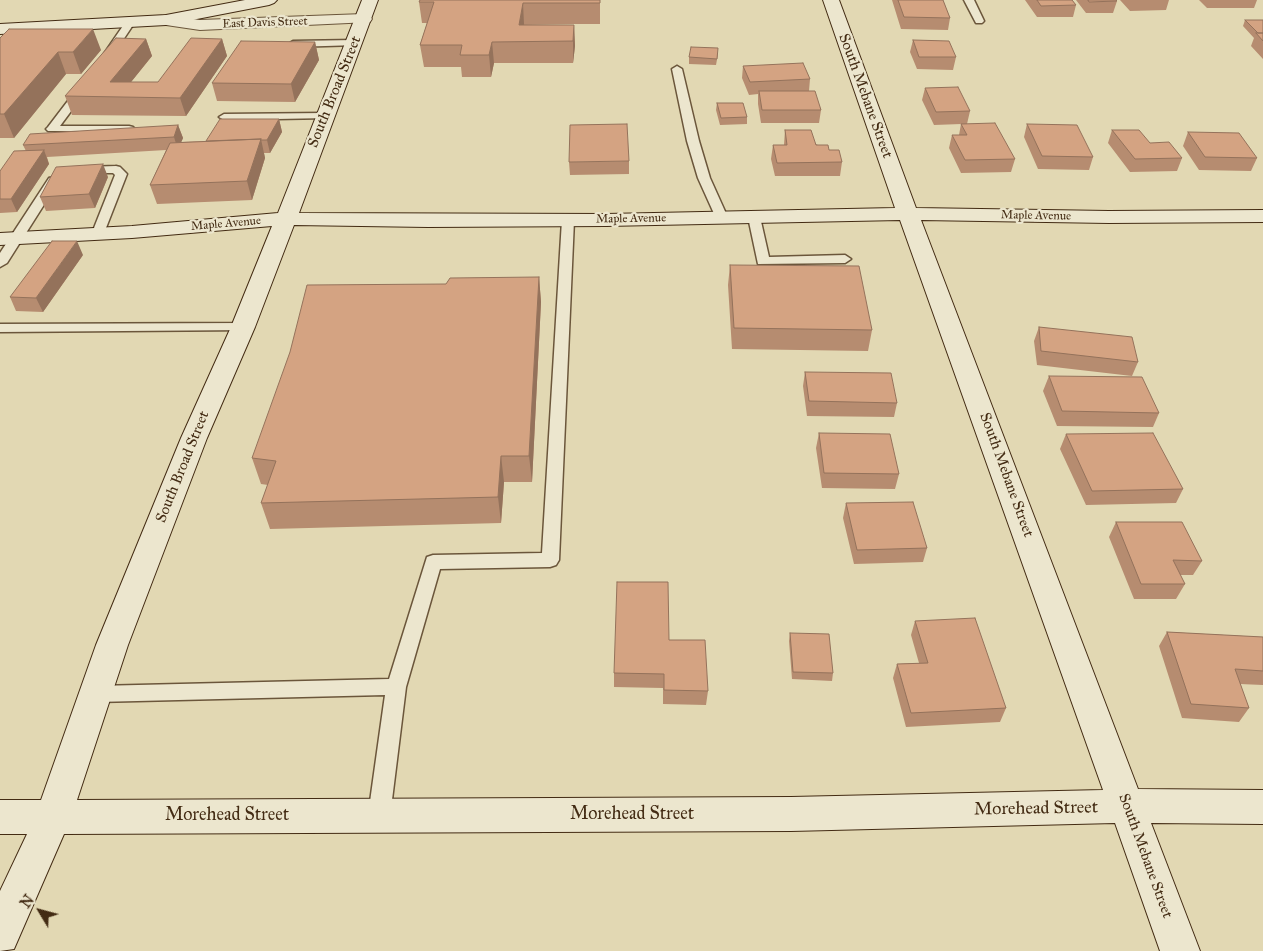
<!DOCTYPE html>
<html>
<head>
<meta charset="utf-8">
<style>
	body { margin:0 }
	#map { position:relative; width:1263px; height:951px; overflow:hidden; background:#e2d8b3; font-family:"IM FELL Great Primer",serif }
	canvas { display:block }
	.north { position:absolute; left:15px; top:886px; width:50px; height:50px; -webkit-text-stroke:4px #ece6ce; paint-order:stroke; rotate:307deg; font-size:14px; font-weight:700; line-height:20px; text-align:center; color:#432b13 }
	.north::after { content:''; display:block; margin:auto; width:18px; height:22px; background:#432b13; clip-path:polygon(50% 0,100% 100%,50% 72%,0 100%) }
</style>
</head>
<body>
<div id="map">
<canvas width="1263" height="951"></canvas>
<div class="north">N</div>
</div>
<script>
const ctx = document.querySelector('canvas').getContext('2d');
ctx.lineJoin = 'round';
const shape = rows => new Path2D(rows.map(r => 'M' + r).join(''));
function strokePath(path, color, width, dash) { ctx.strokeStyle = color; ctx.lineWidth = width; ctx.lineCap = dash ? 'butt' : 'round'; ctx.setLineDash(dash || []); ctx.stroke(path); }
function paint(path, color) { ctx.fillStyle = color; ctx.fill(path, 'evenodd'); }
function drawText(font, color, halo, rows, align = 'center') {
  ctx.font = font + ' "IM FELL Great Primer",serif'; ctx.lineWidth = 4.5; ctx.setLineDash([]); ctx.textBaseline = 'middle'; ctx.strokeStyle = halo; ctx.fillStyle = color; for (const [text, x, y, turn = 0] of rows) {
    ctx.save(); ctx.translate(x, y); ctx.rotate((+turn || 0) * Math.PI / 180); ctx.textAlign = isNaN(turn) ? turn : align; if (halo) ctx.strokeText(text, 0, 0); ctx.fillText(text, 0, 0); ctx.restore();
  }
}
const lane = shape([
	[964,0,974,0,984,21,982,23,976,23,964,0],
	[130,19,135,22,113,55,112,57,104,57,103,55,127,20,130,19],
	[355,40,360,43,358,45,293,47,288,44,293,41,355,40],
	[677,66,682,69,699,141,710,178,728,218,726,221,722,222,716,218,698,178,687,141,672,69,677,66],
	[81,88,86,91,60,126,129,126,133,127,135,129,133,131,48,131,46,129,48,127,77,89,81,88],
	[325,113,330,116,329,118,224,120,219,117,224,114,325,113],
	[116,166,120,167,127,174,104,233,98,237,94,236,92,233,115,175,113,173,85,173,79,170,85,167,116,166],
	[53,177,59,181,7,263,0,267,0,253,49,178,53,177],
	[754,213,760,217,769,257,845,255,851,259,845,263,758,264,748,217,754,213],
	[568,216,574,220,559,560,556,565,550,567,440,569,406,687,390,816,387,823,379,826,371,823,368,816,385,695,96,702,89,700,86,694,89,688,96,686,389,679,427,557,433,555,542,553,562,220,568,216],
	[243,323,248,324,250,327,248,330,0,332,0,324,243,323]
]);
const street = shape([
	[364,14,370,16,372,19,370,22,200,30,166,25,160,23,158,20,160,17,166,15,200,20,364,14]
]);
const secondary = shape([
	[245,0,277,0,274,3,269,5,166,25,0,34,0,24,166,15,245,0],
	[362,0,378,0,299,213,606,214,895,208,823,0,839,0,916,208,1109,211,1263,210,1263,222,1109,223,921,220,1138,789,1263,790,1263,824,1151,823,1200,951,1160,951,1115,823,791,831,64,834,14,949,0,951,0,891,27,834,0,834,0,800,41,800,96,645,181,438,231,327,272,226,132,238,0,245,0,233,132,226,278,213,362,0],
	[900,220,1103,790,791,797,77,800,128,645,207,438,255,327,294,225,428,227,606,226,900,220]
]);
strokePath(lane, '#6b563b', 3);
strokePath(street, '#6b563b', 2);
strokePath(secondary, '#432b13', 2);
paint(lane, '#ece6ce');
paint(street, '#ece6ce');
paint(secondary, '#ece6ce');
paint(shape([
	[600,0,600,24,524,24,574,25,575,46,573,63,494,63,491,77,462,77,461,67,424,67,420,45,427,23,422,23,419,2],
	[892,0,943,0,950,18,948,30,901,29],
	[1025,0,1072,0,1076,5,1073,17,1037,17],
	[1076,0,1116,0,1117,1,1113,13,1086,13],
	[1120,0,1169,0,1166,10,1130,11],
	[1199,0,1257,0,1254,8,1207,8],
	[1245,20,1263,20,1263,59,1251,46,1254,38,1243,26],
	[0,38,101,50,81,74,66,74,14,138,0,138],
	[146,39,152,56,131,82,158,82,222,39,227,56,186,116,72,115,65,96],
	[913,40,956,57,953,70,917,69,910,52],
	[315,42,319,60,295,102,217,101,212,83],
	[718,54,716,65,689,64,689,57],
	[743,66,810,79,809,91,821,110,819,123,761,123,758,104,758,94,749,95,742,78],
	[925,88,970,111,967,124,1015,159,1011,172,961,173,949,148,952,135,959,135,961,124,934,125,922,100],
	[717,103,747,117,747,124,720,125,716,110],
	[279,119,282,132,270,153,264,153,265,158,252,200,157,204,150,185,166,150,47,157,49,164,17,212,0,213,0,171,26,151,23,145,178,125,183,138,181,142,207,141],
	[1027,124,1093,157,1089,170,1038,169,1024,137],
	[785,130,829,150,842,162,840,176,775,176,771,159,773,145,784,145],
	[1112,130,1150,143,1182,158,1177,171,1130,172,1108,143],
	[1188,132,1257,158,1251,171,1199,170,1183,146],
	[629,161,629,174,570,175,569,162],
	[108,177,95,208,46,211,40,197],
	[83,255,43,312,16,311,10,297],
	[730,265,872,330,868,351,732,349,728,285],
	[539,277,541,302,532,482,504,482,501,523,270,529,261,503,268,485,261,484,252,458,446,284],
	[1039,327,1138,362,1132,376,1037,365,1034,341],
	[805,372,897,403,894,417,807,416,803,386],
	[1049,376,1159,413,1153,427,1057,426,1043,391],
	[819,433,899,474,895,489,822,488,816,448],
	[1066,434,1183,489,1176,503,1086,505,1060,449],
	[846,503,927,548,923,562,854,564,843,518],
	[1116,522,1202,561,1193,575,1180,575,1185,584,1176,599,1134,599,1109,537],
	[915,621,1006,708,1000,722,906,727,893,678,897,664,919,663,911,635],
	[1167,632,1263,637,1263,685,1240,684,1249,708,1239,722,1182,718,1159,646],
	[790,633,833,673,832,681,792,679,789,641],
	[669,640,708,691,706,705,663,704,663,688,614,687,614,673]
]), '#b68c70');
paint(shape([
	[523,3,524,24,521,41,519,25],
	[574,25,575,46,573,63,573,41],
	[93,29,101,50,81,74,73,52],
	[146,39,152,56,119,97,110,82],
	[222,39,227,56,186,116,180,98],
	[315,42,319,60,295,102,291,84],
	[492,42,494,63,491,77,489,55],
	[58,52,66,74,14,138,4,114],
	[279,119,282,132,270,153,267,140],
	[178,125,183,138,178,150,174,137],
	[261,139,265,158,252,200,247,181],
	[44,150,49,164,17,212,11,199],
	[103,164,108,177,95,208,89,194],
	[77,241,83,255,43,312,36,298],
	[539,277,541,302,532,482,529,456],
	[501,456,504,482,501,523,498,497]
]), '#94725b');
const building = shape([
	[420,0,600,0,600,3,523,3,519,25,574,25,573,41,492,42,489,55,460,55,462,45,420,45,434,2,419,2,420,0],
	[898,0,943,0,950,18,904,17,898,0],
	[1037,0,1072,0,1076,5,1041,6,1037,0],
	[1088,0,1116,0,1117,1,1089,2,1088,0],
	[1245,20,1263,20,1263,33,1258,33,1245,20],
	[9,29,93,29,73,52,58,52,4,114,0,114,0,38,9,29],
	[1256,33,1263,33,1263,41,1256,33],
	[116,38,146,39,110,82,158,82,191,38,222,39,180,98,65,96,116,38],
	[913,40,949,41,956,57,919,57,913,40],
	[241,41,315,42,291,84,212,83,241,41],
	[691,47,718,48,717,59,689,57,691,47],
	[803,63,810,79,750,82,743,66,803,63],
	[958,87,970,111,936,112,925,88,958,87],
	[759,91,815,91,821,110,762,110,759,91],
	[717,103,743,103,747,117,721,118,717,103],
	[220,119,279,119,267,140,260,140,261,139,206,141,220,119],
	[995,123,1015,159,965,160,952,135,967,135,961,124,995,123],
	[627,124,629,161,569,162,570,125,627,124],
	[1027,124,1077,125,1093,157,1042,156,1027,124],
	[178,125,174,137,23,145,30,134,178,125],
	[785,130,811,130,816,145,828,145,829,150,839,150,842,162,777,163,773,145,787,145,785,130],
	[1112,130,1139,130,1150,143,1169,142,1182,158,1135,159,1112,130],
	[1188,132,1239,133,1257,158,1205,157,1188,132],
	[261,139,247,181,150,185,170,143,261,139],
	[44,150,11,199,0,199,0,171,14,151,44,150],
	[103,164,89,194,40,197,56,167,103,164],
	[52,241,77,241,36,298,10,297,52,241],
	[730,265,859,266,872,330,734,328,730,265],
	[539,277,529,456,501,456,498,497,261,503,276,461,252,458,290,352,307,285,446,284,450,278,539,277],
	[1039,327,1132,337,1138,362,1041,351,1039,327],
	[805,372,891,373,897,403,809,401,805,372],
	[1049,376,1142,377,1159,413,1062,411,1049,376],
	[819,433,890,434,899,474,824,473,819,433],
	[1153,433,1183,489,1092,491,1066,434,1153,433],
	[913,502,927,548,857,550,846,503,913,502],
	[1116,522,1182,522,1202,561,1173,560,1185,584,1141,584,1116,522],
	[617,582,668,582,669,640,705,640,708,691,664,690,664,674,614,673,617,582],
	[975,618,1006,708,911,713,897,664,928,663,915,621,975,618],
	[1167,632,1263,637,1263,671,1235,669,1249,708,1191,704,1167,632],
	[790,633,829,634,833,673,793,672,790,633]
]);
paint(building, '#d4a382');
strokePath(building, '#94725b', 1);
drawText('12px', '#432b13', '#ece6ce', [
	["East Davis Street",265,23,-2],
	["Maple Avenue",1036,216,1],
	["Maple Avenue",631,219,-1],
	["Maple Avenue",226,224,-5]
]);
drawText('15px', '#432b13', '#ece6ce', [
	["South Broad Street",335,92,-68],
	["South Mebane Street",865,96,70],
	["South Broad Street",183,467,-68],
	["South Mebane Street",1006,475,70],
	["South Mebane Street",1145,856,70]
]);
drawText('18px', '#432b13', '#ece6ce', [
	["Morehead Street",1036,809,-1],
	["Morehead Street",632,815],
	["Morehead Street",227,816]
]);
</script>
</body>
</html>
